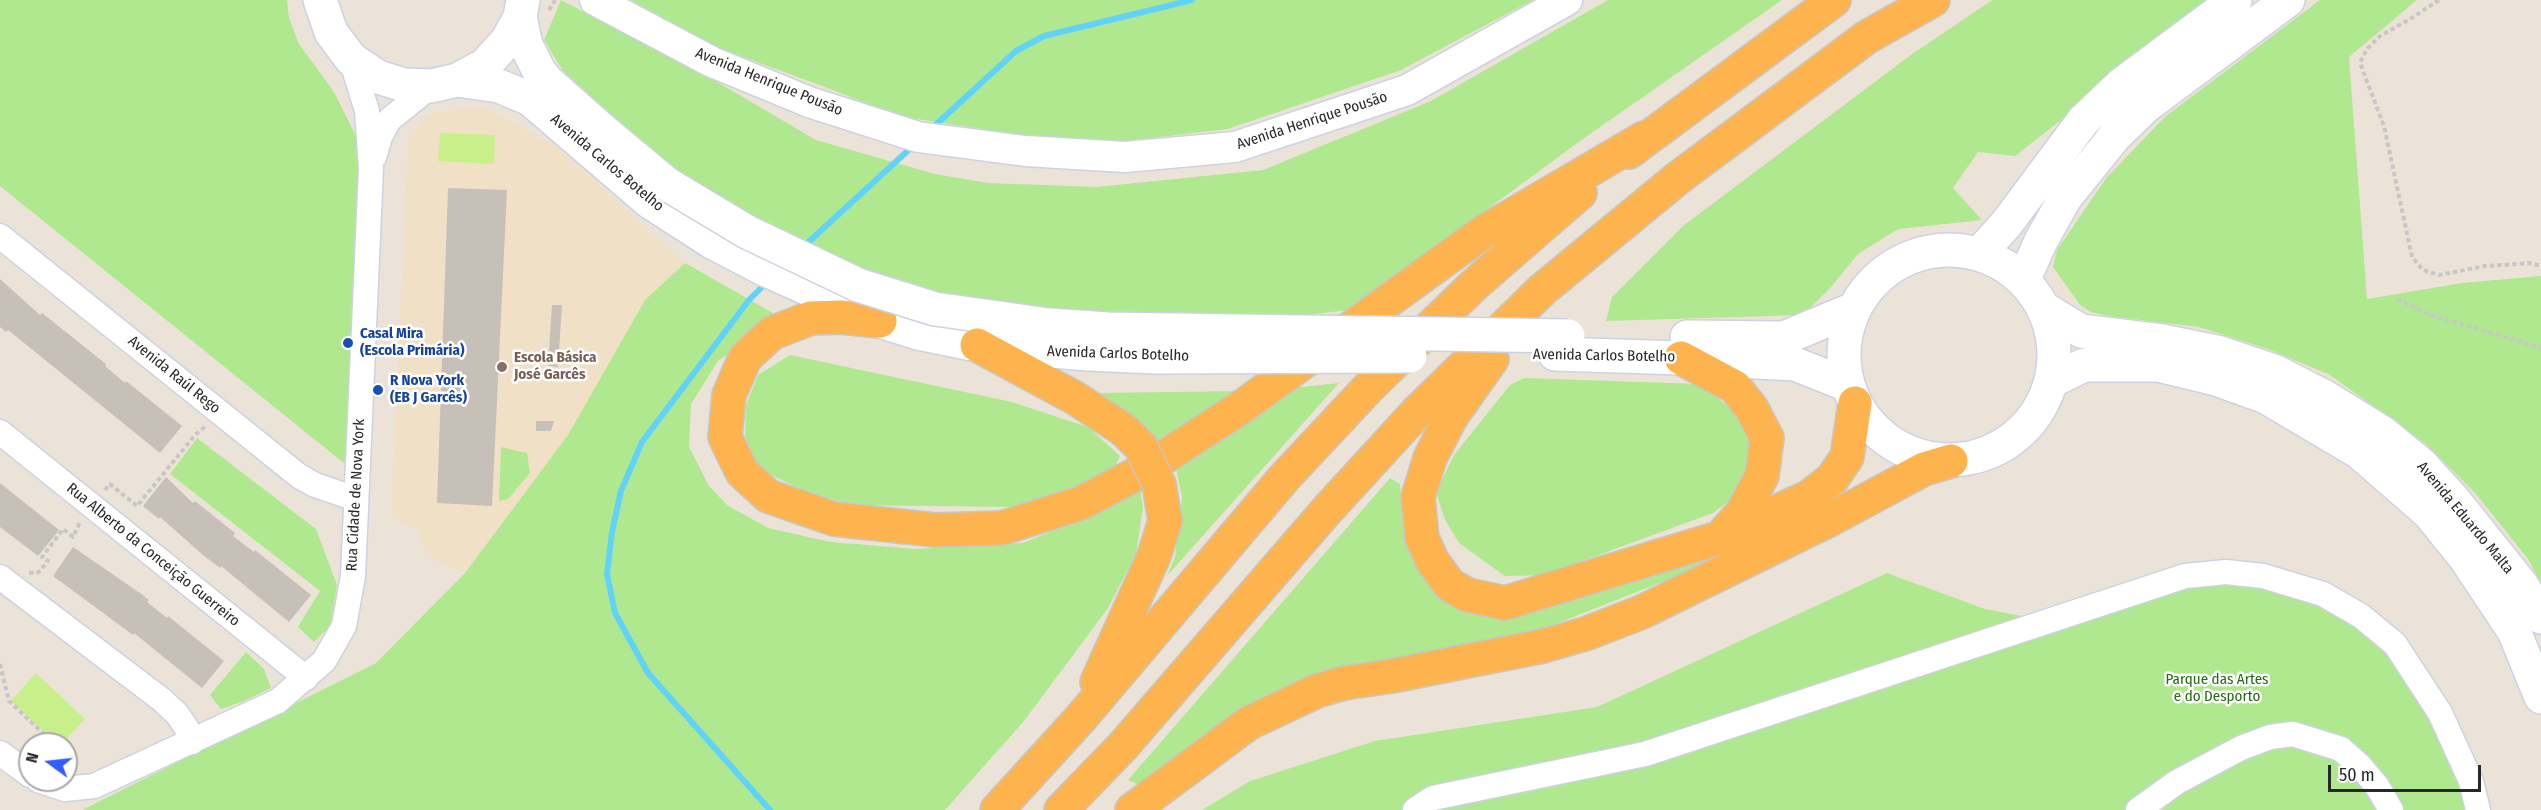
<!DOCTYPE html>
<html>
<head>
<meta charset="utf-8">
<style>
	body { margin:0 }
	#map { position:relative; width:2541px; height:810px; overflow:hidden; background:#ece3d8; font-family:"Fira Sans Condensed",sans-serif }
	canvas { display:block }
	.north { position:absolute; left:18px; top:732px; width:60px; height:60px; box-sizing:border-box; background:#fff; border:2px solid #a9a9a9; border-radius:50%; rotate:285deg; font-size:16px; font-weight:700; line-height:24px; text-align:center; color:#282828 }
	.north::after { content:''; display:block; margin:auto; width:21px; height:27px; background:#325dff; clip-path:polygon(50% 0,100% 100%,50% 72%,0 100%) }
	.scale { position:absolute; left:2328px; top:765px; width:153px; height:27px; box-sizing:border-box; border:3px solid #282828; border-top:0; padding-left:8px; font-size:18px; line-height:21px; white-space:nowrap; color:#282828; -webkit-text-stroke:4px #fff; paint-order:stroke }
</style>
</head>
<body>
<div id="map">
<canvas width="2541" height="810"></canvas>
<div class="north">N</div>
<div class="scale">50 m</div>
</div>
<script>
const ctx = document.querySelector('canvas').getContext('2d');
ctx.lineJoin = 'round';
function paint(path, color) { ctx.fillStyle = color; ctx.fill(path, 'evenodd'); }
const shape = rows => new Path2D(rows.map(r => 'M' + r).join(''));
function strokePath(path, color, width, dash) { ctx.strokeStyle = color; ctx.lineWidth = width; ctx.lineCap = dash ? 'butt' : 'round'; ctx.setLineDash(dash || []); ctx.stroke(path); }
function drawText(font, color, halo, rows, align = 'center') {
  ctx.font = font + ' "Fira Sans Condensed",sans-serif'; ctx.lineWidth = 5; ctx.setLineDash([]); ctx.textBaseline = 'middle'; ctx.strokeStyle = halo; ctx.fillStyle = color; for (const [text, x, y, turn = 0] of rows) {
    ctx.save(); ctx.translate(x, y); ctx.rotate((+turn || 0) * Math.PI / 180); ctx.textAlign = isNaN(turn) ? turn : align; if (halo) ctx.strokeText(text, 0, 0); ctx.fillText(text, 0, 0); ctx.restore();
  }
}
paint(shape([
	[483,106,558,148,685,263,645,300,568,435,465,573,440,564,423,547,418,531,391,516,408,140,428,114]
]), '#f0e1c6');
paint(shape([
	[0,0,287,0,289,18,299,44,334,92,360,144,350,468,0,186],
	[561,0,712,79,816,140,935,174,988,183,1097,187,1263,170,1431,101,1608,0,1782,0,1580,141,1350,310,1294,316,1074,315,920,291,837,264,759,221,653,156,563,71,544,40],
	[631,0,1533,0,1401,70,1228,129,1125,141,1020,135,898,116,820,85,710,45],
	[1992,0,2215,0,2015,156,1978,152,1953,188,1982,220,1898,229,1858,254,1831,287,1803,315,1606,321,1612,297,1683,226,1908,57],
	[2320,0,2417,0,2349,57,2367,299,2462,283,2541,276,2541,583,2528,559,2477,495,2426,444,2330,375,2268,349,2199,327,2107,316,2091,312,2080,305,2053,267,2057,250,2107,177,2166,116],
	[685,263,780,317,718,361,691,404,689,447,709,486,727,505,768,528,831,542,916,549,1022,543,1080,520,1140,488,1143,508,1136,554,1108,608,1024,721,945,810,82,810,376,663,465,573,568,435,645,300],
	[790,355,1012,402,1088,427,1120,456,1113,470,1058,495,1012,507,851,505,800,489,759,469,745,437,746,405,758,375],
	[1524,378,1699,384,1736,412,1747,433,1753,457,1743,491,1713,513,1544,575,1505,576,1459,543,1445,520,1436,492,1454,455,1510,385],
	[1339,383,1167,576,1175,557,1182,498,1176,468,1282,389],
	[1241,391,1160,450,1133,416,1099,393],
	[197,438,316,529,337,585,330,626,314,642,298,627,320,591,170,474],
	[501,447,527,453,530,473,508,499,499,501],
	[1390,478,1400,484,1402,513,1413,554,1433,591,1452,605,1512,614,1546,609,1749,538,1771,539,1510,642,1433,657,1143,787,1128,780],
	[2192,566,2378,622,2486,810,1202,810,1250,781,1375,741,1597,707,1887,573,1985,609,2032,618],
	[246,652,264,669,271,688,244,701,221,709,210,695]
]), '#b0e88f');
paint(shape([
	[440,133,495,135,494,164,438,161],
	[36,673,85,719,62,744,57,744,11,701]
]), '#c7f08a');
strokePath(shape([
	[930,130,1016,51,1044,36,1192,0],
	[802,248,914,145],
	[767,282,749,300,642,442,621,491,612,532,607,574,615,613,648,673,770,810]
]), '#61d3f8', 6);
paint(shape([
	[448,188,507,190,492,506,437,503],
	[0,279,40,315,42,313,106,364,105,366,125,383,126,381,182,426,160,453,8,330,6,332,0,327],
	[552,305,562,305,558,367,548,366],
	[536,421,554,421,551,431,536,431],
	[166,477,193,503,195,501,235,533,233,536,254,552,255,550,311,595,289,622,221,566,220,568,203,555,160,517,159,519,143,506],
	[0,483,59,530,38,556,0,527],
	[73,547,140,593,149,600,147,602,167,618,168,616,224,661,202,688,134,633,133,635,53,576]
]), '#c7c0b8');
const minor = shape([
	[374,157,380,137,389,120,431,86],
	[0,236,299,476,315,485,356,499],
	[0,432,306,678],
	[0,577,162,700,177,714,186,727,192,742],
	[0,753,30,775],
	[38,780,65,789,94,786,278,701,324,661,344,626,353,576,371,168,367,111,351,59],
	[1415,810,1433,798,1645,754,2185,576,2226,572,2263,576,2323,594,2361,616,2395,644,2440,713,2471,781,2478,810],
	[2138,810,2177,782,2241,748,2270,737,2293,734,2341,749,2360,766,2377,786,2391,810]
]);
const tertiary = shape([
	[595,0,712,62,809,102,918,137,1025,151,1125,157,1235,147,1407,90,1567,0]
]);
const secondary = shape([
	[320,0,331,32,351,59,378,77,404,85,431,86,457,80,485,65,507,41,520,17,523,0],
	[520,17,526,45,539,71,546,80,607,134],
	[457,80,499,86,530,99,650,202,712,242,766,270,880,321,918,333,977,345],
	'1844 355a105 105 0 1 1 210 0a105 105 0 1 1-210 0Z',
	[1980,253,2007,223,2083,121,2122,84,2235,0],
	[2024,279,2041,241,2065,198,2115,136,2146,106,2288,0],
	[2045,309,2081,331,2162,341,2221,353,2274,371,2325,397,2383,433,2422,465,2453,499,2521,584,2541,617],
	[1687,337,1784,338,1854,309],
	[1555,354,1681,358,1795,364,1848,385],
	[2052,381,2084,365,2158,365,2216,379,2266,397,2359,452,2429,513,2466,559,2514,631,2541,697]
]);
const trunk = shape([
	[1629,152,1834,0],
	[880,321,840,317,811,318,772,333,745,358,729,395,725,437,742,472,768,496,834,519,935,530,1002,528,1081,503,1146,469,1243,406,1482,233,1644,138],
	[1681,358,1735,387,1752,409,1767,438,1762,476,1742,513,1724,533],
	[1492,359,1451,417,1430,458,1418,497,1422,538,1433,562,1450,585,1468,595,1505,603,1719,538,1809,497,1832,479,1847,457,1855,403],
	[1097,682,1154,556,1165,521],
	[997,810,1080,719,1284,478,1371,385,1474,285,1580,193],
	[1061,810,1123,746,1328,509,1417,412,1542,290,1678,178,1867,37,1933,0],
	[1132,810,1249,723,1317,691,1344,683,1392,676,1543,646,1585,634,1642,612,1833,518,1924,469,1951,461]
]);
strokePath(minor, '#cdd2e3', 27);
strokePath(tertiary, '#cdd2e3', 33);
strokePath(secondary, '#cdd2e3', 36);
strokePath(trunk, '#c7c7c7', 36);
strokePath(shape([
	[2439,0,2410,19,2380,36,2367,49,2360,63,2384,126,2412,257,2423,270,2439,275,2485,266,2530,263,2541,266],
	[549,10,555,0],
	[2397,299,2431,315,2541,348],
	[105,490,110,484,137,506,195,435,206,426],
	[29,573,39,572,48,561,42,557,63,529,73,537,80,522],
	[0,664,9,701,54,744],
	[66,757,70,768]
]), '#c7c7c7', 4, [4.5, 3]);
strokePath(minor, '#fff', 24);
strokePath(tertiary, '#fff', 30);
strokePath(secondary, '#fff', 33);
strokePath(trunk, '#fdb44f', 33);
const secondaryBridge = shape([
	[607,134,667,184,747,232,858,285,935,309,1049,325,1108,329,1568,336],
	[977,345,1088,354,1155,357,1410,356]
]);
const trunkBridge = shape([
	[977,345,1075,398,1124,430,1141,447,1159,484,1165,521]
]);
strokePath(secondaryBridge, '#cdd2e3', 36, []);
strokePath(trunkBridge, '#c7c7c7', 36, []);
strokePath(secondaryBridge, '#fff', 33);
strokePath(trunkBridge, '#fdb44f', 33);
for (const [x, y, r, color] of [
	[348,343,6,"#1a4fb4"],
	[502,367,6,"#8d6e63"],
	[378,390,6,"#1a4fb4"]
]) { const dot = new Path2D(); dot.arc(x, y, r, 0, 2 * Math.PI); ctx.fillStyle = color; ctx.fill(dot); strokePath(dot, '#fff', 2); }
drawText('15px', '#282828', '#fff', [
	["Avenida Henrique Pousão",769,82,22],
	["Avenida Henrique Pousão",1312,121,-18],
	["Avenida Carlos Botelho",607,163,40],
	["Avenida Carlos Botelho",1118,354,2],
	["Avenida Carlos Botelho",1604,356,1],
	["Avenida Raúl Rego",174,375,39],
	["Rua Cidade de Nova York",356,495,-87],
	["Avenida Eduardo Malta",2465,518,50],
	["Rua Alberto da Conceição Guerreiro",153,555,39]
]);
drawText('bold 15px', '#164399', '#fff', [
	["Casal Mira",360,334],
	["(Escola Primária)",360,351],
	["R Nova York",390,381],
	["(EB J Garcês)",390,398]
], 'left');
drawText('bold 15px', '#785e54', '#fff', [
	["Escola Básica",514,358],
	["José Garcês",514,375]
], 'left');
drawText('15px', '#276a14', '#fff', [
	["Parque das Artes",2217,680],
	["e do Desporto",2217,697]
]);
</script>
</body>
</html>
